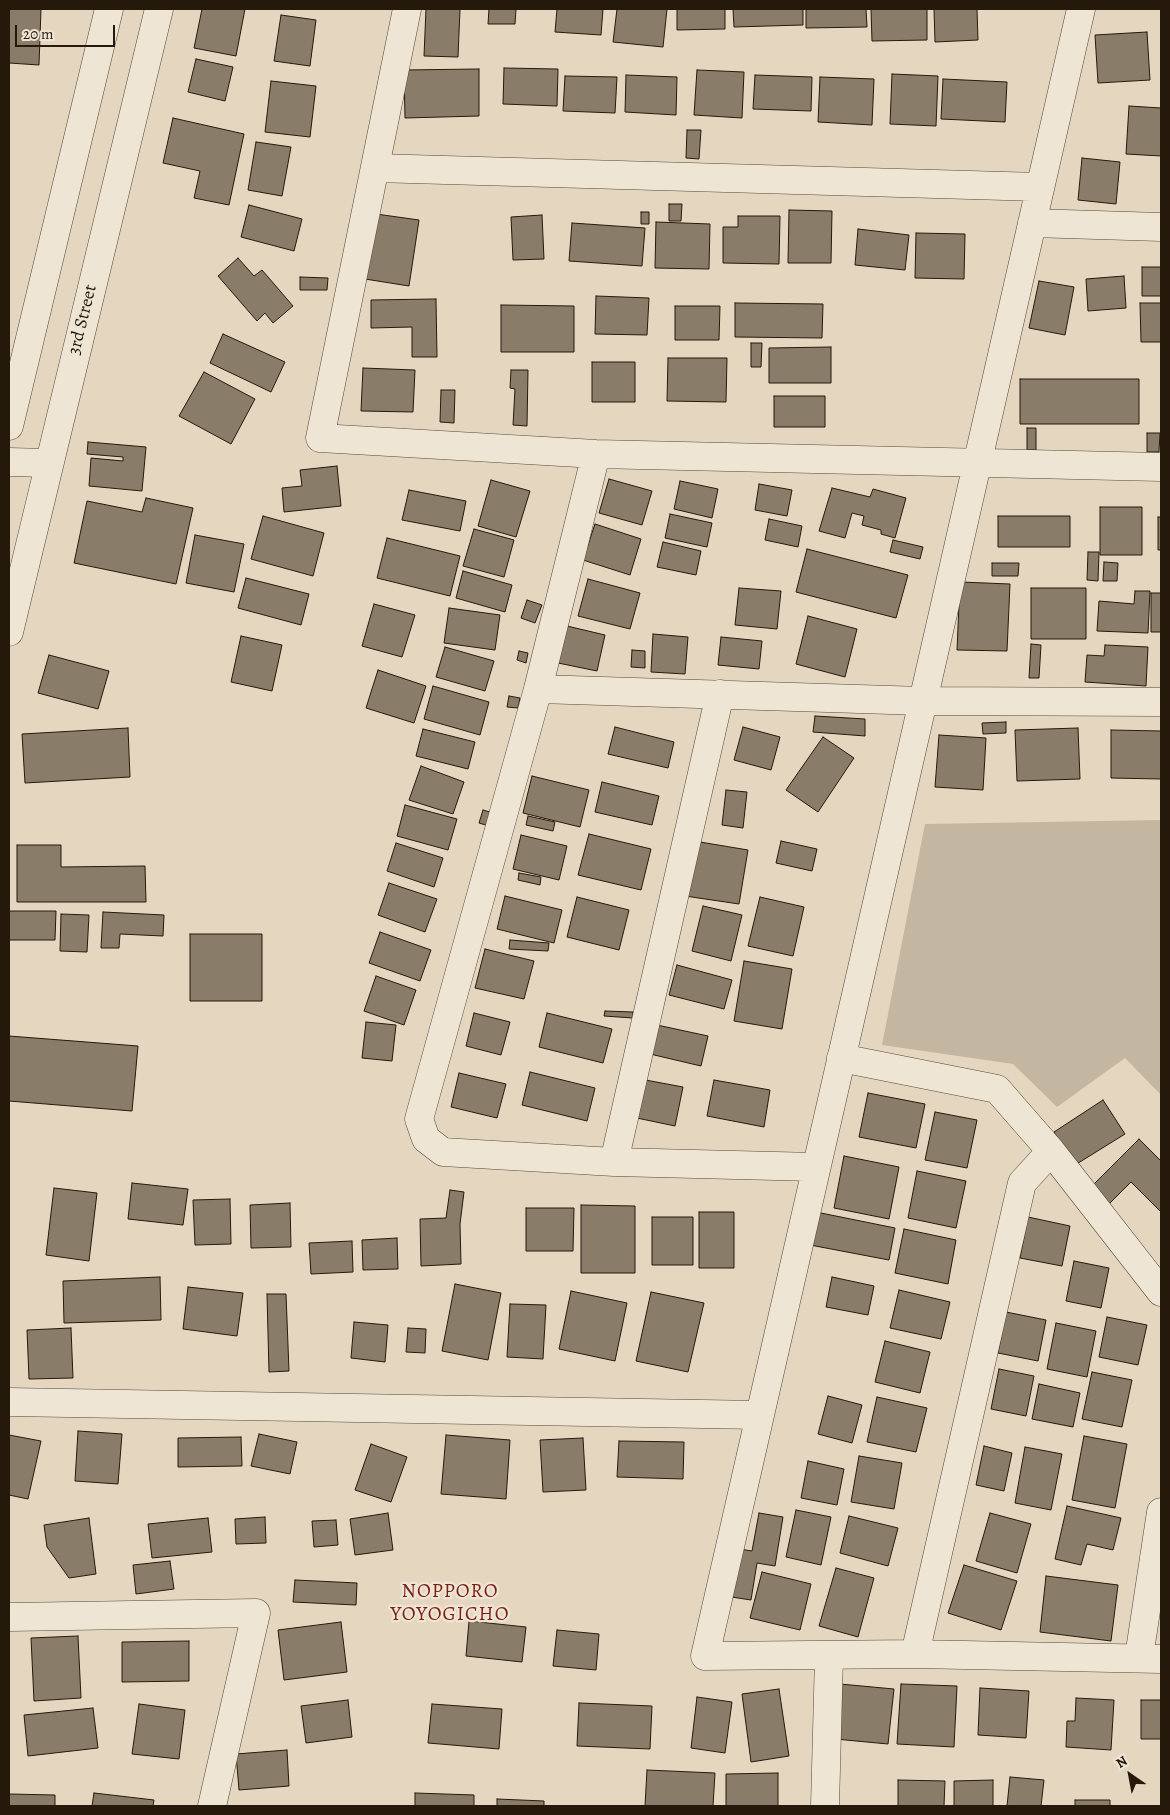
<!DOCTYPE html>
<html>
<head>
<meta charset="utf-8">
<style>
	body { margin:0 }
	#map { position:relative; width:1170px; height:1815px; overflow:hidden; background:#e5d7bf; font-family:Alegreya,serif }
	canvas { display:block }
	.frame { position:absolute; inset:0; border:10px solid #25190c; pointer-events:none }
	.north { position:absolute; left:1105px; top:1750px; width:50px; height:50px; -webkit-text-stroke:4px #eee5d5; paint-order:stroke; rotate:327deg; font-size:14px; font-weight:700; line-height:20px; text-align:center; color:#25190c }
	.north::after { content:''; display:block; margin:auto; width:18px; height:22px; background:#25190c; clip-path:polygon(50% 0,100% 100%,50% 72%,0 100%) }
	.scale { position:absolute; left:15px; top:25px; width:100px; height:22px; box-sizing:border-box; border:2px solid #25190c; border-top:0; padding-left:6px; font-size:15px; line-height:18px; white-space:nowrap; color:#25190c; -webkit-text-stroke:4px #eee5d5; paint-order:stroke }
</style>
</head>
<body>
<div id="map">
<canvas width="1170" height="1815"></canvas>
<div class="frame"></div>
<div class="north">N</div>
<div class="scale">20 m</div>
</div>
<script>
const ctx = document.querySelector('canvas').getContext('2d');
ctx.lineJoin = 'round';
function paint(path, color) { ctx.fillStyle = color; ctx.fill(path, 'evenodd'); }
const shape = rows => new Path2D(rows.map(r => 'M' + r).join(''));
function strokePath(path, color, width, dash) { ctx.strokeStyle = color; ctx.lineWidth = width; ctx.lineCap = dash ? 'butt' : 'round'; ctx.setLineDash(dash || []); ctx.stroke(path); }
function drawText(font, color, halo, rows, align = 'center') {
  ctx.font = font + ' Alegreya,serif'; ctx.lineWidth = 4.5; ctx.setLineDash([]); ctx.textBaseline = 'middle'; ctx.strokeStyle = halo; ctx.fillStyle = color; for (const [text, x, y, turn = 0] of rows) {
    ctx.save(); ctx.translate(x, y); ctx.rotate((+turn || 0) * Math.PI / 180); ctx.textAlign = isNaN(turn) ? turn : align; if (halo) ctx.strokeText(text, 0, 0); ctx.fillText(text, 0, 0); ctx.restore();
  }
}
paint(shape([
	[1161,820,1161,1095,1125,1058,1057,1107,1013,1064,882,1045,925,824]
]), '#c4b7a1');
const building = shape([
	[9,9,41,9,39,65,9,63,9,9],
	[202,9,245,9,236,56,194,48,202,9],
	[426,9,460,9,458,57,424,56,426,9],
	[489,9,516,9,515,24,488,24,489,9],
	[557,9,603,9,601,35,555,32,557,9],
	[617,9,667,9,663,47,613,42,617,9],
	[677,9,725,9,725,29,677,30,677,9],
	[733,9,803,9,803,25,734,27,733,9],
	[806,9,866,9,867,27,806,28,806,9],
	[871,9,927,9,927,40,872,41,871,9],
	[934,9,977,9,978,40,935,42,934,9],
	[281,15,316,20,310,66,274,61,281,15],
	[1147,32,1150,80,1098,83,1095,35,1147,32],
	[196,59,233,67,225,101,188,92,196,59],
	[504,68,558,69,557,106,503,104,504,68],
	[479,69,479,116,405,118,404,70,479,69],
	[697,70,744,72,742,118,694,115,697,70],
	[892,74,938,76,936,126,890,124,892,74],
	[626,75,677,77,676,115,625,112,626,75],
	[755,75,812,77,811,111,753,109,755,75],
	[565,76,617,77,615,113,563,111,565,76],
	[820,77,874,79,872,125,818,122,820,77],
	[943,79,1007,82,1005,122,941,119,943,79],
	[271,81,316,86,310,137,265,132,271,81],
	[1129,106,1161,108,1161,156,1126,154,1129,106],
	[173,118,244,134,229,205,194,198,200,171,163,163,173,118],
	[687,130,701,130,699,159,686,158,687,130],
	[256,142,291,147,282,196,248,190,256,142],
	[1082,158,1120,162,1116,204,1078,200,1082,158],
	[669,204,682,204,681,221,669,221,669,204],
	[249,205,302,219,294,251,241,237,249,205],
	[789,210,832,211,831,263,788,263,789,210],
	[641,212,649,212,649,224,641,224,641,212],
	[376,214,419,220,409,286,365,279,376,214],
	[542,215,544,259,513,260,511,217,542,215],
	[738,216,780,216,779,264,723,263,723,227,738,227,738,216],
	[656,222,710,224,709,269,655,268,656,222],
	[572,223,645,228,642,266,569,261,572,223],
	[858,229,909,235,905,270,855,265,858,229],
	[916,233,965,234,964,279,915,278,916,233],
	[238,258,254,276,262,270,293,306,273,323,265,313,257,321,218,276,238,258],
	[1142,267,1161,267,1161,296,1142,296,1142,267],
	[1124,276,1126,308,1088,311,1086,279,1124,276],
	[300,277,328,278,327,290,300,290,300,277],
	[1039,281,1074,287,1065,335,1029,328,1039,281],
	[596,296,649,298,647,335,595,334,596,296],
	[436,299,437,357,412,357,412,327,371,328,371,300,436,299],
	[735,303,823,304,822,338,735,337,735,303],
	[1140,303,1161,303,1161,342,1141,342,1140,303],
	[501,305,574,306,574,352,501,352,501,305],
	[675,306,720,306,719,340,675,340,675,306],
	[223,334,285,362,271,392,210,363,223,334],
	[751,343,762,343,761,367,751,367,751,343],
	[831,347,831,383,769,383,769,348,831,347],
	[668,358,727,358,726,402,667,401,668,358],
	[592,362,635,362,635,402,592,402,592,362],
	[363,368,415,370,413,412,361,411,363,368],
	[511,370,528,370,527,426,513,425,515,389,510,388,511,370],
	[204,372,255,399,231,444,179,416,204,372],
	[1020,379,1139,379,1139,424,1020,424,1020,379],
	[441,390,455,390,454,423,440,422,441,390],
	[774,396,825,396,825,427,774,427,774,396],
	[1027,428,1036,428,1036,450,1027,450,1027,428],
	[1147,433,1160,433,1159,452,1147,452,1147,433],
	[88,442,146,447,142,491,89,486,91,458,123,461,123,457,87,454,88,442],
	[337,466,341,506,284,512,282,488,302,486,300,470,337,466],
	[609,479,652,491,642,525,599,513,609,479],
	[491,480,530,491,516,537,478,526,491,480],
	[680,481,718,489,712,518,674,509,680,481],
	[759,484,792,490,787,516,755,510,759,484],
	[832,488,870,497,873,489,906,498,895,538,881,534,881,530,862,525,864,516,852,513,845,538,819,531,832,488],
	[409,490,466,501,460,531,402,520,409,490],
	[146,498,193,508,176,584,74,563,87,501,142,512,146,498],
	[1100,507,1142,507,1142,555,1100,555,1100,507],
	[670,514,712,523,707,547,665,538,670,514],
	[263,516,324,533,313,576,251,559,263,516],
	[998,516,1070,516,1070,547,998,547,998,516],
	[1158,517,1161,517,1161,550,1158,550,1158,517],
	[769,519,802,526,798,547,765,540,769,519],
	[595,524,641,539,630,575,583,560,595,524],
	[474,529,514,540,504,577,463,566,474,529],
	[195,535,244,544,234,592,186,583,195,535],
	[387,538,460,556,450,596,377,578,387,538],
	[893,540,923,547,920,559,890,552,893,540],
	[663,542,701,551,696,575,657,567,663,542],
	[807,549,908,575,896,618,796,592,807,549],
	[1088,552,1099,552,1098,581,1087,580,1088,552],
	[1104,562,1118,563,1117,581,1103,581,1104,562],
	[992,563,1019,563,1018,576,992,576,992,563],
	[463,571,512,585,505,612,456,598,463,571],
	[246,578,309,594,301,625,238,608,246,578],
	[588,579,640,593,630,629,578,616,588,579],
	[960,582,1010,584,1007,651,957,650,960,582],
	[739,588,781,591,777,629,735,625,739,588],
	[1031,588,1086,588,1086,639,1031,639,1031,588],
	[1135,591,1150,591,1148,633,1097,631,1099,601,1134,604,1135,591],
	[1151,593,1161,593,1161,632,1151,632,1151,593],
	[527,600,542,605,535,623,521,618,527,600],
	[374,604,415,615,402,657,362,646,374,604],
	[449,608,500,615,495,650,444,643,449,608],
	[808,616,857,629,845,677,796,664,808,616],
	[567,626,605,635,597,671,558,663,567,626],
	[653,634,688,637,685,674,651,672,653,634],
	[241,636,282,645,272,691,231,682,241,636],
	[721,637,762,641,759,669,718,665,721,637],
	[1031,644,1041,645,1039,678,1029,678,1031,644],
	[1105,645,1148,647,1146,686,1085,682,1087,655,1104,656,1105,645],
	[445,647,494,661,485,691,436,677,445,647],
	[632,650,645,651,645,668,631,667,632,650],
	[519,651,528,653,526,663,517,660,519,651],
	[49,655,109,671,98,709,38,693,49,655],
	[378,670,426,686,414,723,366,708,378,670],
	[433,686,489,702,480,735,424,719,433,686],
	[509,696,520,698,518,708,507,707,509,696],
	[815,716,865,719,865,736,813,732,815,716],
	[1006,722,1006,733,983,734,982,723,1006,722],
	[615,727,674,742,668,768,608,754,615,727],
	[743,727,780,737,771,770,734,760,743,727],
	[128,728,130,777,25,783,22,734,128,728],
	[1078,728,1080,779,1017,781,1015,730,1078,728],
	[423,729,475,742,468,769,416,756,423,729],
	[1111,730,1161,731,1161,779,1111,778,1111,730],
	[939,735,986,738,983,790,935,787,939,735],
	[823,737,854,758,818,812,786,790,823,737],
	[421,766,464,782,453,814,409,800,421,766],
	[532,776,589,790,580,827,523,813,532,776],
	[602,782,659,796,652,825,595,812,602,782],
	[726,790,747,792,743,828,722,825,726,790],
	[405,805,457,819,448,850,397,836,405,805],
	[483,810,493,813,489,826,479,823,483,810],
	[528,816,555,822,553,831,526,825,528,816],
	[589,834,651,849,641,890,578,875,589,834],
	[521,835,567,846,559,880,513,869,521,835],
	[694,841,748,850,739,904,685,896,694,841],
	[781,841,817,849,812,871,776,863,781,841],
	[396,843,443,858,434,887,387,871,396,843],
	[17,845,61,845,61,867,145,866,146,902,17,902,17,845],
	[519,873,541,877,540,885,518,880,519,873],
	[389,883,437,899,425,932,378,915,389,883],
	[505,896,562,910,554,943,497,929,505,896],
	[577,897,629,910,619,950,567,937,577,897],
	[760,897,804,907,793,956,748,946,760,897],
	[703,906,742,915,731,961,692,951,703,906],
	[9,911,56,911,55,940,9,940,9,911],
	[103,912,164,915,163,936,120,934,119,948,101,948,103,912],
	[61,914,89,915,87,952,60,951,61,914],
	[380,932,431,950,420,981,369,963,380,932],
	[190,934,262,934,262,1001,190,1001,190,934],
	[510,940,549,943,548,951,509,949,510,940],
	[485,949,534,961,524,999,475,988,485,949],
	[744,961,792,969,782,1029,734,1021,744,961],
	[677,965,732,980,724,1009,669,995,677,965],
	[376,976,416,990,404,1025,364,1011,376,976],
	[605,1011,633,1012,633,1018,604,1016,605,1011],
	[474,1013,510,1022,501,1055,466,1046,474,1013],
	[547,1013,612,1029,603,1063,539,1047,547,1013],
	[366,1022,396,1025,392,1061,362,1058,366,1022],
	[657,1025,708,1036,701,1066,650,1054,657,1025],
	[9,1036,138,1046,132,1111,9,1101,9,1036],
	[530,1072,595,1088,587,1121,522,1105,530,1072],
	[459,1073,506,1084,497,1118,451,1107,459,1073],
	[640,1079,683,1087,675,1126,632,1117,640,1079],
	[714,1080,770,1090,764,1127,707,1116,714,1080],
	[868,1093,925,1104,916,1148,859,1137,868,1093],
	[1103,1100,1125,1134,1075,1165,1054,1132,1103,1100],
	[935,1112,977,1120,967,1168,925,1160,935,1112],
	[1139,1139,1161,1161,1161,1212,1131,1182,1109,1204,1092,1186,1139,1139],
	[844,1156,899,1167,889,1219,834,1208,844,1156],
	[917,1171,966,1181,956,1228,908,1218,917,1171],
	[132,1183,188,1189,183,1225,128,1219,132,1183],
	[54,1188,97,1193,89,1261,46,1255,54,1188],
	[450,1190,464,1192,460,1224,461,1264,421,1266,420,1219,446,1218,450,1190],
	[230,1199,231,1244,195,1245,193,1200,230,1199],
	[290,1203,291,1247,251,1248,250,1205,290,1203],
	[581,1205,635,1206,635,1273,581,1273,581,1205],
	[526,1208,574,1208,573,1251,526,1251,526,1208],
	[699,1212,734,1212,734,1268,699,1268,699,1212],
	[816,1212,895,1228,889,1260,810,1245,816,1212],
	[652,1217,693,1217,693,1265,652,1265,652,1217],
	[1028,1217,1070,1226,1062,1266,1020,1258,1028,1217],
	[904,1229,956,1240,948,1284,895,1273,904,1229],
	[397,1238,398,1269,363,1270,362,1240,397,1238],
	[352,1241,353,1272,311,1274,309,1243,352,1241],
	[1074,1261,1109,1268,1101,1308,1066,1301,1074,1261],
	[160,1277,161,1320,64,1323,63,1281,160,1277],
	[832,1277,874,1286,868,1315,826,1307,832,1277],
	[455,1284,501,1293,488,1360,442,1351,455,1284],
	[188,1287,243,1293,237,1336,183,1329,188,1287],
	[899,1290,950,1302,941,1339,890,1328,899,1290],
	[571,1291,627,1303,615,1361,559,1349,571,1291],
	[651,1292,704,1303,688,1372,636,1361,651,1292],
	[267,1294,286,1294,289,1371,269,1372,267,1294],
	[510,1304,546,1305,543,1359,507,1357,510,1304],
	[1006,1312,1046,1320,1038,1361,998,1353,1006,1312],
	[1107,1317,1147,1325,1138,1365,1099,1357,1107,1317],
	[354,1322,388,1325,385,1362,351,1358,354,1322],
	[1056,1323,1096,1331,1087,1377,1047,1369,1056,1323],
	[71,1328,73,1378,29,1379,27,1330,71,1328],
	[408,1328,426,1329,425,1353,406,1352,408,1328],
	[885,1341,930,1352,920,1393,875,1382,885,1341],
	[999,1369,1034,1376,1026,1416,991,1409,999,1369],
	[1092,1372,1132,1380,1122,1427,1082,1419,1092,1372],
	[1039,1384,1080,1393,1073,1427,1032,1419,1039,1384],
	[828,1396,862,1405,852,1443,818,1434,828,1396],
	[877,1397,927,1408,916,1452,867,1442,877,1397],
	[78,1431,122,1434,118,1484,75,1481,78,1431],
	[259,1434,297,1442,290,1474,251,1466,259,1434],
	[9,1435,41,1441,28,1499,9,1495,9,1435],
	[446,1435,510,1440,506,1499,441,1494,446,1435],
	[1084,1436,1127,1444,1115,1508,1072,1500,1084,1436],
	[241,1437,242,1466,178,1467,178,1438,241,1437],
	[583,1438,586,1490,543,1492,540,1440,583,1438],
	[619,1441,684,1442,683,1479,617,1477,619,1441],
	[371,1444,407,1457,391,1502,355,1490,371,1444],
	[984,1446,1012,1453,1004,1491,976,1485,984,1446],
	[1025,1447,1062,1454,1051,1510,1015,1503,1025,1447],
	[859,1456,902,1463,894,1509,851,1502,859,1456],
	[808,1461,844,1469,837,1505,801,1498,808,1461],
	[1067,1506,1121,1518,1113,1550,1087,1544,1081,1565,1055,1559,1067,1506],
	[796,1510,831,1517,821,1565,786,1557,796,1510],
	[388,1513,393,1550,355,1555,350,1519,388,1513],
	[759,1513,783,1517,775,1566,757,1563,751,1600,725,1596,733,1548,752,1551,759,1513],
	[990,1513,1031,1524,1017,1573,976,1561,990,1513],
	[849,1516,898,1528,888,1566,840,1553,849,1516],
	[265,1517,266,1543,236,1544,235,1519,265,1517],
	[89,1518,96,1574,69,1578,47,1547,44,1525,89,1518],
	[208,1518,212,1552,152,1558,148,1524,208,1518],
	[336,1520,338,1545,314,1547,312,1521,336,1520],
	[170,1561,174,1589,136,1594,133,1565,170,1561],
	[964,1565,1017,1581,1001,1630,948,1613,964,1565],
	[836,1568,874,1578,858,1637,819,1626,836,1568],
	[762,1572,811,1584,800,1630,750,1618,762,1572],
	[1046,1576,1118,1585,1111,1641,1040,1632,1046,1576],
	[295,1580,357,1583,356,1605,293,1602,295,1580],
	[469,1621,526,1627,522,1662,466,1656,469,1621],
	[341,1622,347,1672,284,1680,278,1630,341,1622],
	[557,1630,599,1634,596,1670,553,1666,557,1630],
	[78,1636,81,1698,34,1701,31,1638,78,1636],
	[189,1641,189,1681,122,1682,122,1642,189,1641],
	[840,1684,894,1689,888,1744,835,1739,840,1684],
	[901,1684,957,1686,954,1747,897,1744,901,1684],
	[980,1688,1029,1691,1026,1738,978,1735,980,1688],
	[779,1689,789,1756,751,1762,742,1694,779,1689],
	[697,1697,732,1702,725,1753,691,1748,697,1697],
	[1076,1698,1114,1700,1111,1750,1066,1747,1067,1721,1075,1721,1076,1698],
	[348,1700,352,1737,306,1743,301,1706,348,1700],
	[1141,1700,1161,1700,1161,1739,1141,1739,1141,1700],
	[579,1703,652,1706,650,1749,577,1746,579,1703],
	[139,1704,185,1710,179,1759,132,1754,139,1704],
	[432,1704,502,1709,499,1749,428,1743,432,1704],
	[93,1708,98,1748,28,1756,24,1715,93,1708],
	[287,1750,289,1786,239,1790,236,1754,287,1750],
	[647,1770,715,1773,713,1806,645,1806,647,1770],
	[778,1773,778,1806,726,1806,726,1774,778,1773],
	[1010,1777,1044,1780,1041,1806,1007,1806,1010,1777],
	[898,1780,945,1781,944,1806,898,1806,898,1780],
	[993,1780,993,1806,954,1806,954,1781,993,1780],
	[94,1793,154,1800,153,1806,92,1806,94,1793],
	[415,1793,474,1795,474,1806,415,1806,415,1793],
	[9,1794,55,1795,55,1806,9,1806,9,1794],
	[497,1799,544,1801,544,1806,497,1806,497,1799],
	[1075,1800,1110,1800,1110,1806,1075,1806,1075,1800]
]);
paint(building, '#897c69');
strokePath(building, '#25190c', 1);
const minor = shape([
	[407,9,320,438,596,454,1161,467],
	[1081,9,705,1656,915,1654,1161,1659],
	[375,168,1040,187],
	[1032,223,1161,227],
	[596,454,538,689,419,1119,426,1139,443,1152,614,1162,816,1167],
	[9,462,48,463],
	[538,689,923,701,1161,702],
	[841,1058,997,1089,1051,1151,1161,1292],
	[614,1162,720,694],
	[9,1402,760,1415],
	[9,1617,256,1613,212,1806],
	[915,1654,1022,1183,1051,1151],
	[1139,1657,1161,1512],
	[825,1806,829,1657]
]);
const tertiary = shape([
	[9,426,109,9],
	[9,632,159,9]
]);
strokePath(minor, '#554839', 29);
strokePath(tertiary, '#554839', 29);
strokePath(minor, '#eee5d5', 28);
strokePath(tertiary, '#eee5d5', 28);
drawText('18px', '#25190c', '#eee5d5', [
	["3rd Street",83,320,-76]
]);
ctx.letterSpacing = '1px';
drawText('20px', '#7a1f14', '#eee5d5', [
	["NOPPORO",450,1592],
	["YOYOGICHO",450,1615]
]);
ctx.letterSpacing = '0px';
</script>
</body>
</html>
